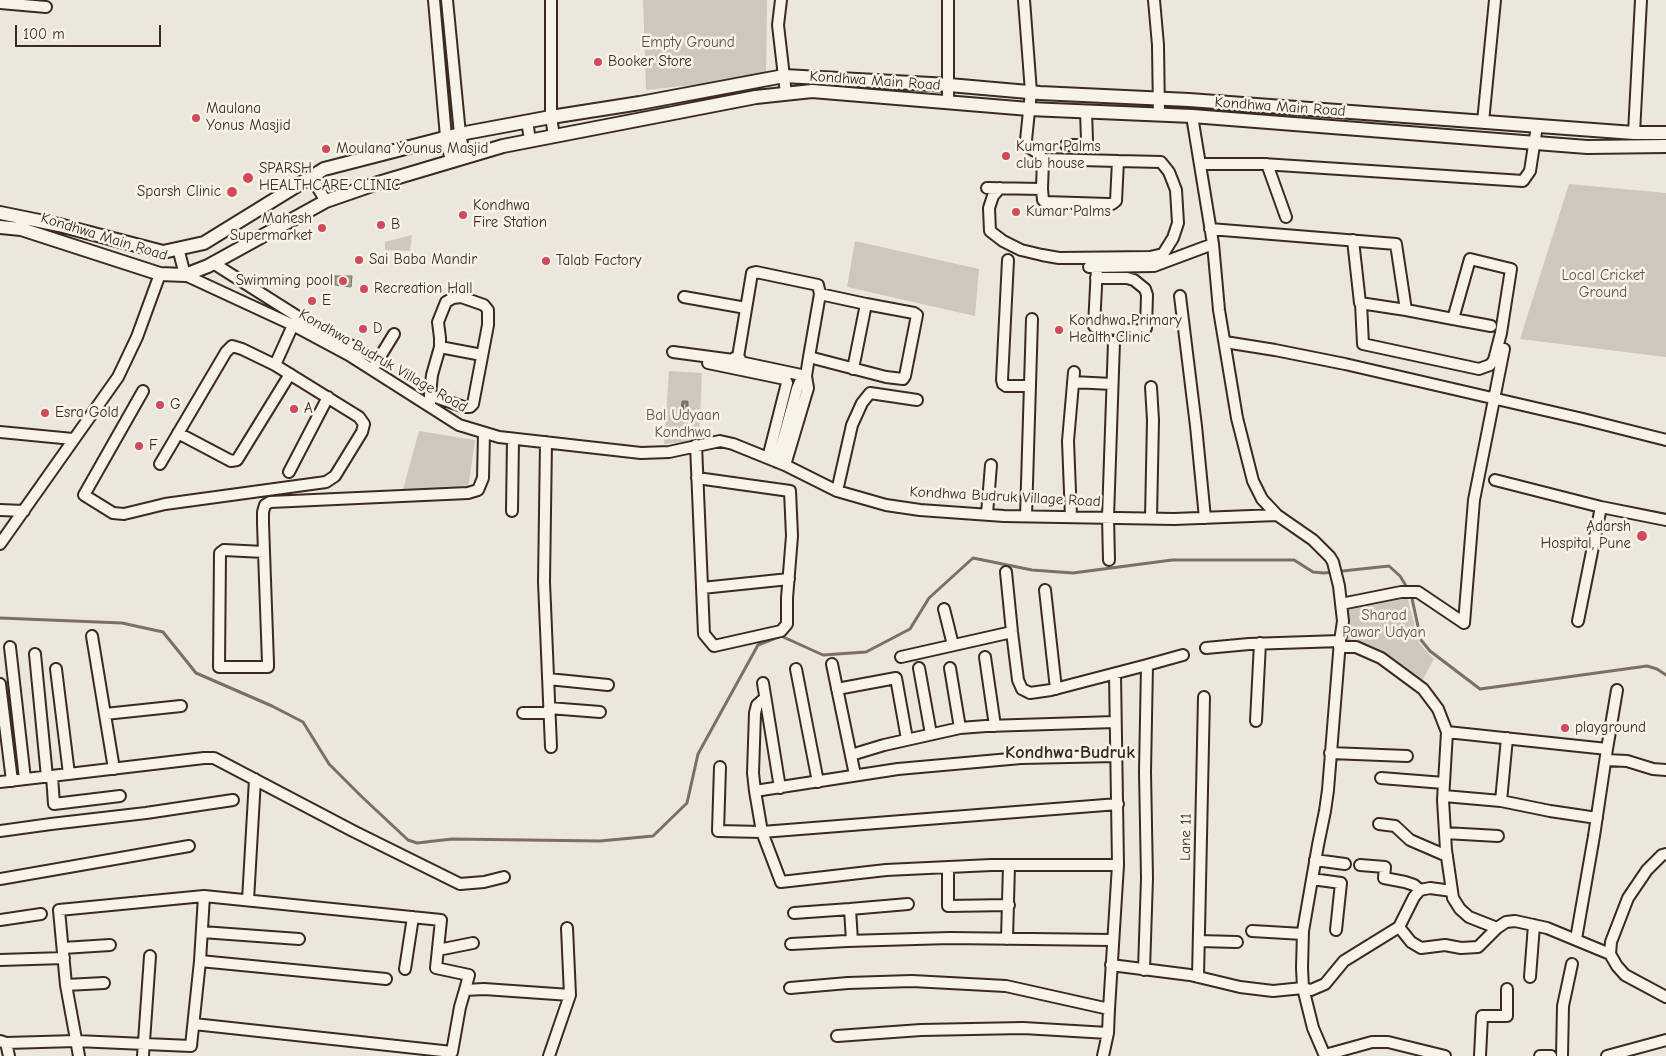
<!DOCTYPE html>
<html>
<head>
<meta charset="utf-8">
<style>
	body { margin:0 }
	#map { position:relative; width:1666px; height:1056px; overflow:hidden; background:#ece7dc; font-family:"Comic Neue",sans-serif }
	canvas { display:block }
	.scale { position:absolute; left:15px; top:25px; width:146px; height:22px; box-sizing:border-box; border:2px solid #3b2a1e; border-top:0; padding-left:6px; font-size:15px; line-height:18px; white-space:nowrap; color:#3b2a1e; -webkit-text-stroke:4px #f7f3e8; paint-order:stroke }
</style>
</head>
<body>
<div id="map">
<canvas width="1666" height="1056"></canvas>
<div class="scale">100 m</div>
</div>
<script>
const ctx = document.querySelector('canvas').getContext('2d');
ctx.lineJoin = 'round';
function paint(path, color) { ctx.fillStyle = color; ctx.fill(path, 'evenodd'); }
const shape = rows => new Path2D(rows.map(r => 'M' + r).join(''));
function strokePath(path, color, width, dash) { ctx.strokeStyle = color; ctx.lineWidth = width; ctx.lineCap = dash ? 'butt' : 'round'; ctx.setLineDash(dash || []); ctx.stroke(path); }
function drawText(font, color, halo, rows, align = 'center') {
  ctx.font = font + ' "Comic Neue",sans-serif'; ctx.lineWidth = 5; ctx.setLineDash([]); ctx.textBaseline = 'middle'; ctx.strokeStyle = halo; ctx.fillStyle = color; for (const [text, x, y, turn = 0] of rows) {
    ctx.save(); ctx.translate(x, y); ctx.rotate((+turn || 0) * Math.PI / 180); ctx.textAlign = isNaN(turn) ? turn : align; if (halo) ctx.strokeText(text, 0, 0); ctx.fillText(text, 0, 0); ctx.restore();
  }
}
paint(shape([
	[643,0,767,0,766,77,646,90],
	[1569,184,1666,193,1666,357,1520,339],
	[412,235,410,251,385,250,385,242],
	[855,241,979,269,975,316,847,287],
	[669,371,702,373,699,440,664,444],
	[419,431,475,440,468,490,402,493],
	[1407,596,1419,643,1434,659,1421,683,1401,668,1342,644,1344,600]
]), '#cec8bc');
const water = shape([
	[335,276,352,276,351,287,335,285,335,276]
]);
paint(water, '#a89f93');
strokePath(water, '#7c7064', 1);
strokePath(shape([
	[683,402,687,402,687,412,682,412,683,402],
	[1411,594,1421,640,1430,651,1480,689,1647,666,1657,669,1666,675],
	[0,618,122,623,163,632,196,673,272,706,303,722,329,764,361,796,408,840,417,843,452,839,600,841,653,836,687,803,698,754,758,645,781,636,823,655,866,652,910,629,929,598,973,558,1032,570,1073,573,1172,560,1294,560,1313,572,1324,573,1389,566,1400,576,1408,589]
]), '#7c7064', 3);
const minor = shape([
	[434,0,446,137,451,162],
	[447,0,460,134,465,158],
	[551,0,551,117,554,136],
	[781,0,778,25,786,94],
	[1024,0,1031,92,1026,140,1027,146,1038,153,1043,159,1042,189,1043,200,1045,202,1108,204,1112,204,1116,201,1118,161,1043,159],
	[1154,0,1158,45,1159,115],
	[0,3,46,7],
	[948,102,948,0],
	[1192,116,1213,244,1219,310,1237,418,1253,481,1262,499,1277,515,1313,540,1330,557,1333,562,1339,586,1343,621,1340,641,1328,790,1325,811,1318,845,1303,931,1302,968,1303,988,1313,1028,1325,1056],
	[527,121,530,140],
	[1483,122,1495,0],
	[1634,133,1641,0],
	[1066,145,1084,145,1087,141,1086,111],
	[1200,164,1263,164,1523,181,1530,171,1537,126],
	[1267,164,1286,217],
	[311,177,326,201],
	[987,188,1042,189],
	[1000,188,993,196,989,208,990,231,1003,241,1021,250,1042,255,1059,258,1150,257,1163,254,1173,238,1178,223,1176,190,1169,172,1161,162,1118,161],
	[1210,229,1396,244,1406,310,1453,319,1470,259,1511,269,1501,333,1494,360,1490,365,1479,369,1363,344,1361,303],
	[1353,240,1360,303,1406,310],
	[178,248,185,275,293,325,349,355,459,425,499,437,641,453,669,452,720,441,733,444,785,465,837,491,886,505,920,510,1004,516,1174,519,1277,515],
	[1008,260,1002,380,1003,384,1006,386,1030,386],
	[213,263,303,320,378,360],
	[1089,267,1154,266,1213,244],
	[1096,278,1127,278,1134,280,1145,289,1147,295,1146,328,1144,331,1095,327,1094,326,1097,267],
	[820,294,866,304,853,369],
	[1180,296,1196,426,1205,518],
	[684,297,746,308],
	[1453,319,1491,326],
	[1225,342,1275,350,1345,364,1583,419,1666,440],
	[440,347,482,355],
	[673,352,733,360],
	[738,357,734,358,733,360,737,365,740,362,740,359,738,357,752,273,756,272,818,285,820,294,809,357,886,377,903,379,905,376,917,315,914,313,866,304],
	[740,362,806,376],
	[708,363,785,379,787,383,768,458],
	[375,365,394,334],
	[1073,382,1112,384],
	[1151,387,1153,420,1151,518],
	[143,391,84,495,113,513,124,514,165,504,326,482,335,476,362,432,364,424,359,417,275,365],
	[430,406,430,395,432,375,440,347,440,338,438,322,446,302,453,298,461,297,484,305,488,310,488,325,473,404,470,407,464,407,430,395],
	[0,432,73,439],
	[178,433,231,461,237,460,290,374],
	[546,442,544,582,551,747],
	[696,445,704,634,714,646,781,631,787,624,787,598,792,536,790,491,697,478],
	[777,462,797,389,800,382,806,376],
	[160,464,226,352,232,346,242,349,275,365,293,325],
	[785,465,808,388,806,376,809,357],
	[289,472,328,397],
	[1495,480,1601,507,1666,520],
	[837,491,852,425,862,403,870,393,917,400],
	[0,510,24,511],
	[512,511,513,439],
	[987,514,991,465],
	[1026,516,1032,319],
	[1071,517,1068,441,1074,372],
	[0,544,118,377,137,337,160,274],
	[264,552,224,550,220,553,219,667,268,667,268,663,264,552,263,523,263,512,265,505,270,502,468,493,478,490,483,478,484,433],
	[1109,560,1108,517,1114,342],
	[1006,572,1012,632,1018,680,1022,689,1030,693,1051,690,1147,665,1145,772,1147,878,1144,970],
	[702,588,789,579],
	[1045,590,1056,689],
	[1341,604,1401,592,1418,592,1464,623,1474,500,1504,349],
	[944,609,953,645],
	[1578,621,1601,507],
	[92,636,114,769],
	[10,647,25,779],
	[1339,647,1356,647,1381,658,1423,689,1438,709,1447,732,1443,800,1446,850,1453,898,1460,909,1469,917,1497,928],
	[1206,648,1249,644,1340,641],
	[35,654,47,777],
	[901,657,1012,632],
	[985,657,995,726],
	[832,664,855,775],
	[1147,665,1183,655],
	[919,668,931,734],
	[950,668,960,728],
	[56,669,69,774],
	[796,669,818,782],
	[548,679,608,685],
	[763,683,780,788],
	[0,684,12,781],
	[837,689,896,678,907,739],
	[549,708,600,712],
	[523,713,549,713],
	[105,714,181,706],
	[1256,721,1260,643],
	[1447,732,1607,749,1594,836,1576,939],
	[1607,749,1617,690],
	[1330,753,1407,756],
	[851,755,884,745,960,728,986,726,1115,722],
	[1606,760,1627,761,1653,769,1666,770],
	[720,767,718,831,762,832,755,791,898,769,1021,758,1116,756],
	[52,776,54,804,120,796],
	[1381,778,1444,783],
	[0,782,204,758,214,758,353,831,460,884,484,882,504,877],
	[755,791,753,773,755,713,757,705,765,698],
	[1444,796,1501,801,1550,811,1597,818],
	[1501,801,1507,738],
	[1118,804,762,832,781,882,886,870,991,865,1118,865],
	[1379,824,1395,826,1410,840,1447,856],
	[0,831,51,824,146,813,233,800],
	[1445,833,1498,836],
	[1666,854,1662,855,1647,870,1628,898,1611,942,1610,954,1617,966,1625,975,1666,997],
	[1315,860,1345,864],
	[1360,865,1385,867,1384,878,1405,882,1414,885,1420,890],
	[948,867,948,906,1009,905],
	[0,879,189,846],
	[1312,879,1341,883,1336,930],
	[248,900,255,779],
	[794,913,850,909],
	[0,920,41,914],
	[1399,927,1414,897,1420,890,1430,888,1452,891],
	[1252,931,1303,934],
	[202,932,299,939],
	[1007,939,1009,865],
	[852,941,850,909,908,904],
	[1199,941,1237,942],
	[791,944,847,941,950,938,1112,940],
	[63,948,110,945],
	[438,950,473,943],
	[0,960,64,958],
	[200,961,386,979],
	[1111,965,1190,975,1240,987,1273,991,1303,988,1311,990,1325,984,1344,961,1399,927,1411,942,1421,948,1445,945,1461,948,1478,947,1497,928,1506,922,1515,921,1547,928,1610,954],
	[405,969,413,917],
	[1198,977,1204,697],
	[1530,977,1534,925],
	[66,985,104,983],
	[790,988,848,983,912,981,1006,986,1109,1009,1108,1033,1103,1056],
	[1109,1009,1118,865,1115,674],
	[194,1024,452,1052,460,1007,465,990,484,989,570,995],
	[837,1036,921,1030,1023,1028,1108,1033],
	[0,1041,6,1043,76,1041,191,1046,200,961,204,896],
	[6,1043,9,1056],
	[1325,1055,1372,1042,1388,1042,1445,1056],
	[79,1056,66,985,59,910,204,896,441,920,436,968,469,975,465,990],
	[143,1056,150,956],
	[549,1056,570,995,567,928],
	[1480,1056,1482,1016,1507,1016,1507,989],
	[1540,1056,1551,1056],
	[1562,1056,1563,1006,1572,964],
	[1607,1056,1666,1040]
]);
const major = shape([
	[0,213,59,225,163,252,204,243,324,169,460,134,551,117,640,103,784,76,949,85,1040,93,1189,100,1634,133,1666,133],
	[0,227,21,229,160,274,185,275,208,266,326,201,375,184,503,146,756,97,812,91,1029,109,1192,116,1587,147,1666,146]
]);
strokePath(minor, '#3b2a1e', 14);
strokePath(major, '#3b2a1e', 16);
strokePath(minor, '#f7f3e8', 10);
strokePath(major, '#f7f3e8', 12);
for (const [x, y, r, color] of [
	[598,62,5,"#d1495b"],
	[196,118,5,"#d1495b"],
	[326,149,5,"#d1495b"],
	[1006,156,5,"#d1495b"],
	[248,178,6,"#d1495b"],
	[232,192,6,"#d1495b"],
	[1016,212,5,"#d1495b"],
	[463,215,5,"#d1495b"],
	[381,225,5,"#d1495b"],
	[322,228,5,"#d1495b"],
	[359,260,5,"#d1495b"],
	[546,261,5,"#d1495b"],
	[343,281,5,"#d1495b"],
	[364,289,5,"#d1495b"],
	[312,301,5,"#d1495b"],
	[363,329,5,"#d1495b"],
	[1059,330,5,"#d1495b"],
	[160,405,5,"#d1495b"],
	[294,409,5,"#d1495b"],
	[45,413,5,"#d1495b"],
	[139,446,5,"#d1495b"],
	[1642,536,6,"#d1495b"],
	[1565,728,5,"#d1495b"]
]) { const dot = new Path2D(); dot.arc(x, y, r, 0, 2 * Math.PI); ctx.fillStyle = color; ctx.fill(dot); strokePath(dot, '#f7f3e8', 2); }
drawText('15px', '#605246', '#f7f3e8', [
	["Empty Ground",688,43],
	["Local Cricket",1603,276],
	["Ground",1603,293],
	["Bal Udyaan",683,416],
	["Kondhwa",683,433],
	["Sharad",1384,616],
	["Pawar Udyan",1384,633]
]);
drawText('15px', '#3b2a1e', '#f7f3e8', [
	["Booker Store",608,62],
	["Maulana",206,109],
	["Yonus Masjid",206,126],
	["Kumar Palms",1016,147],
	["club house",1016,164],
	["Moulana Younus Masjid",336,149],
	["SPARSH",259,169],
	["HEALTHCARE CLINIC",259,186],
	["Sparsh Clinic",221,192,"right"],
	["Kondhwa",473,206],
	["Fire Station",473,223],
	["Kumar Palms",1026,212],
	["Mahesh",312,219,"right"],
	["Supermarket",312,236,"right"],
	["B",391,225],
	["Sai Baba Mandir",369,260],
	["Talab Factory",556,261],
	["Swimming pool",333,281,"right"],
	["Recreation Hall",374,289],
	["E",322,301],
	["Kondhwa Primary",1069,321],
	["Health Clinic",1069,338],
	["D",373,329],
	["G",170,405],
	["A",304,409],
	["Esra Gold",55,413],
	["F",149,446],
	["Adarsh",1631,527,"right"],
	["Hospital, Pune",1631,544,"right"],
	["playground",1575,728]
], 'left');
drawText('15px', '#3b2a1e', '#f7f3e8', [
	["Kondhwa Main Road",875,81,4],
	["Kondhwa Main Road",1280,107,4],
	["Kondhwa Main Road",104,237,17],
	["Kondhwa Budruk Village Road",383,361,30],
	["Kondhwa Budruk Village Road",1005,497,3],
	["Lane 11",1186,837,-89]
]);
drawText('bold 18px', '#3b2a1e', '#f7f3e8', [
	["Kondhwa Budruk",1070,753]
]);
</script>
</body>
</html>
